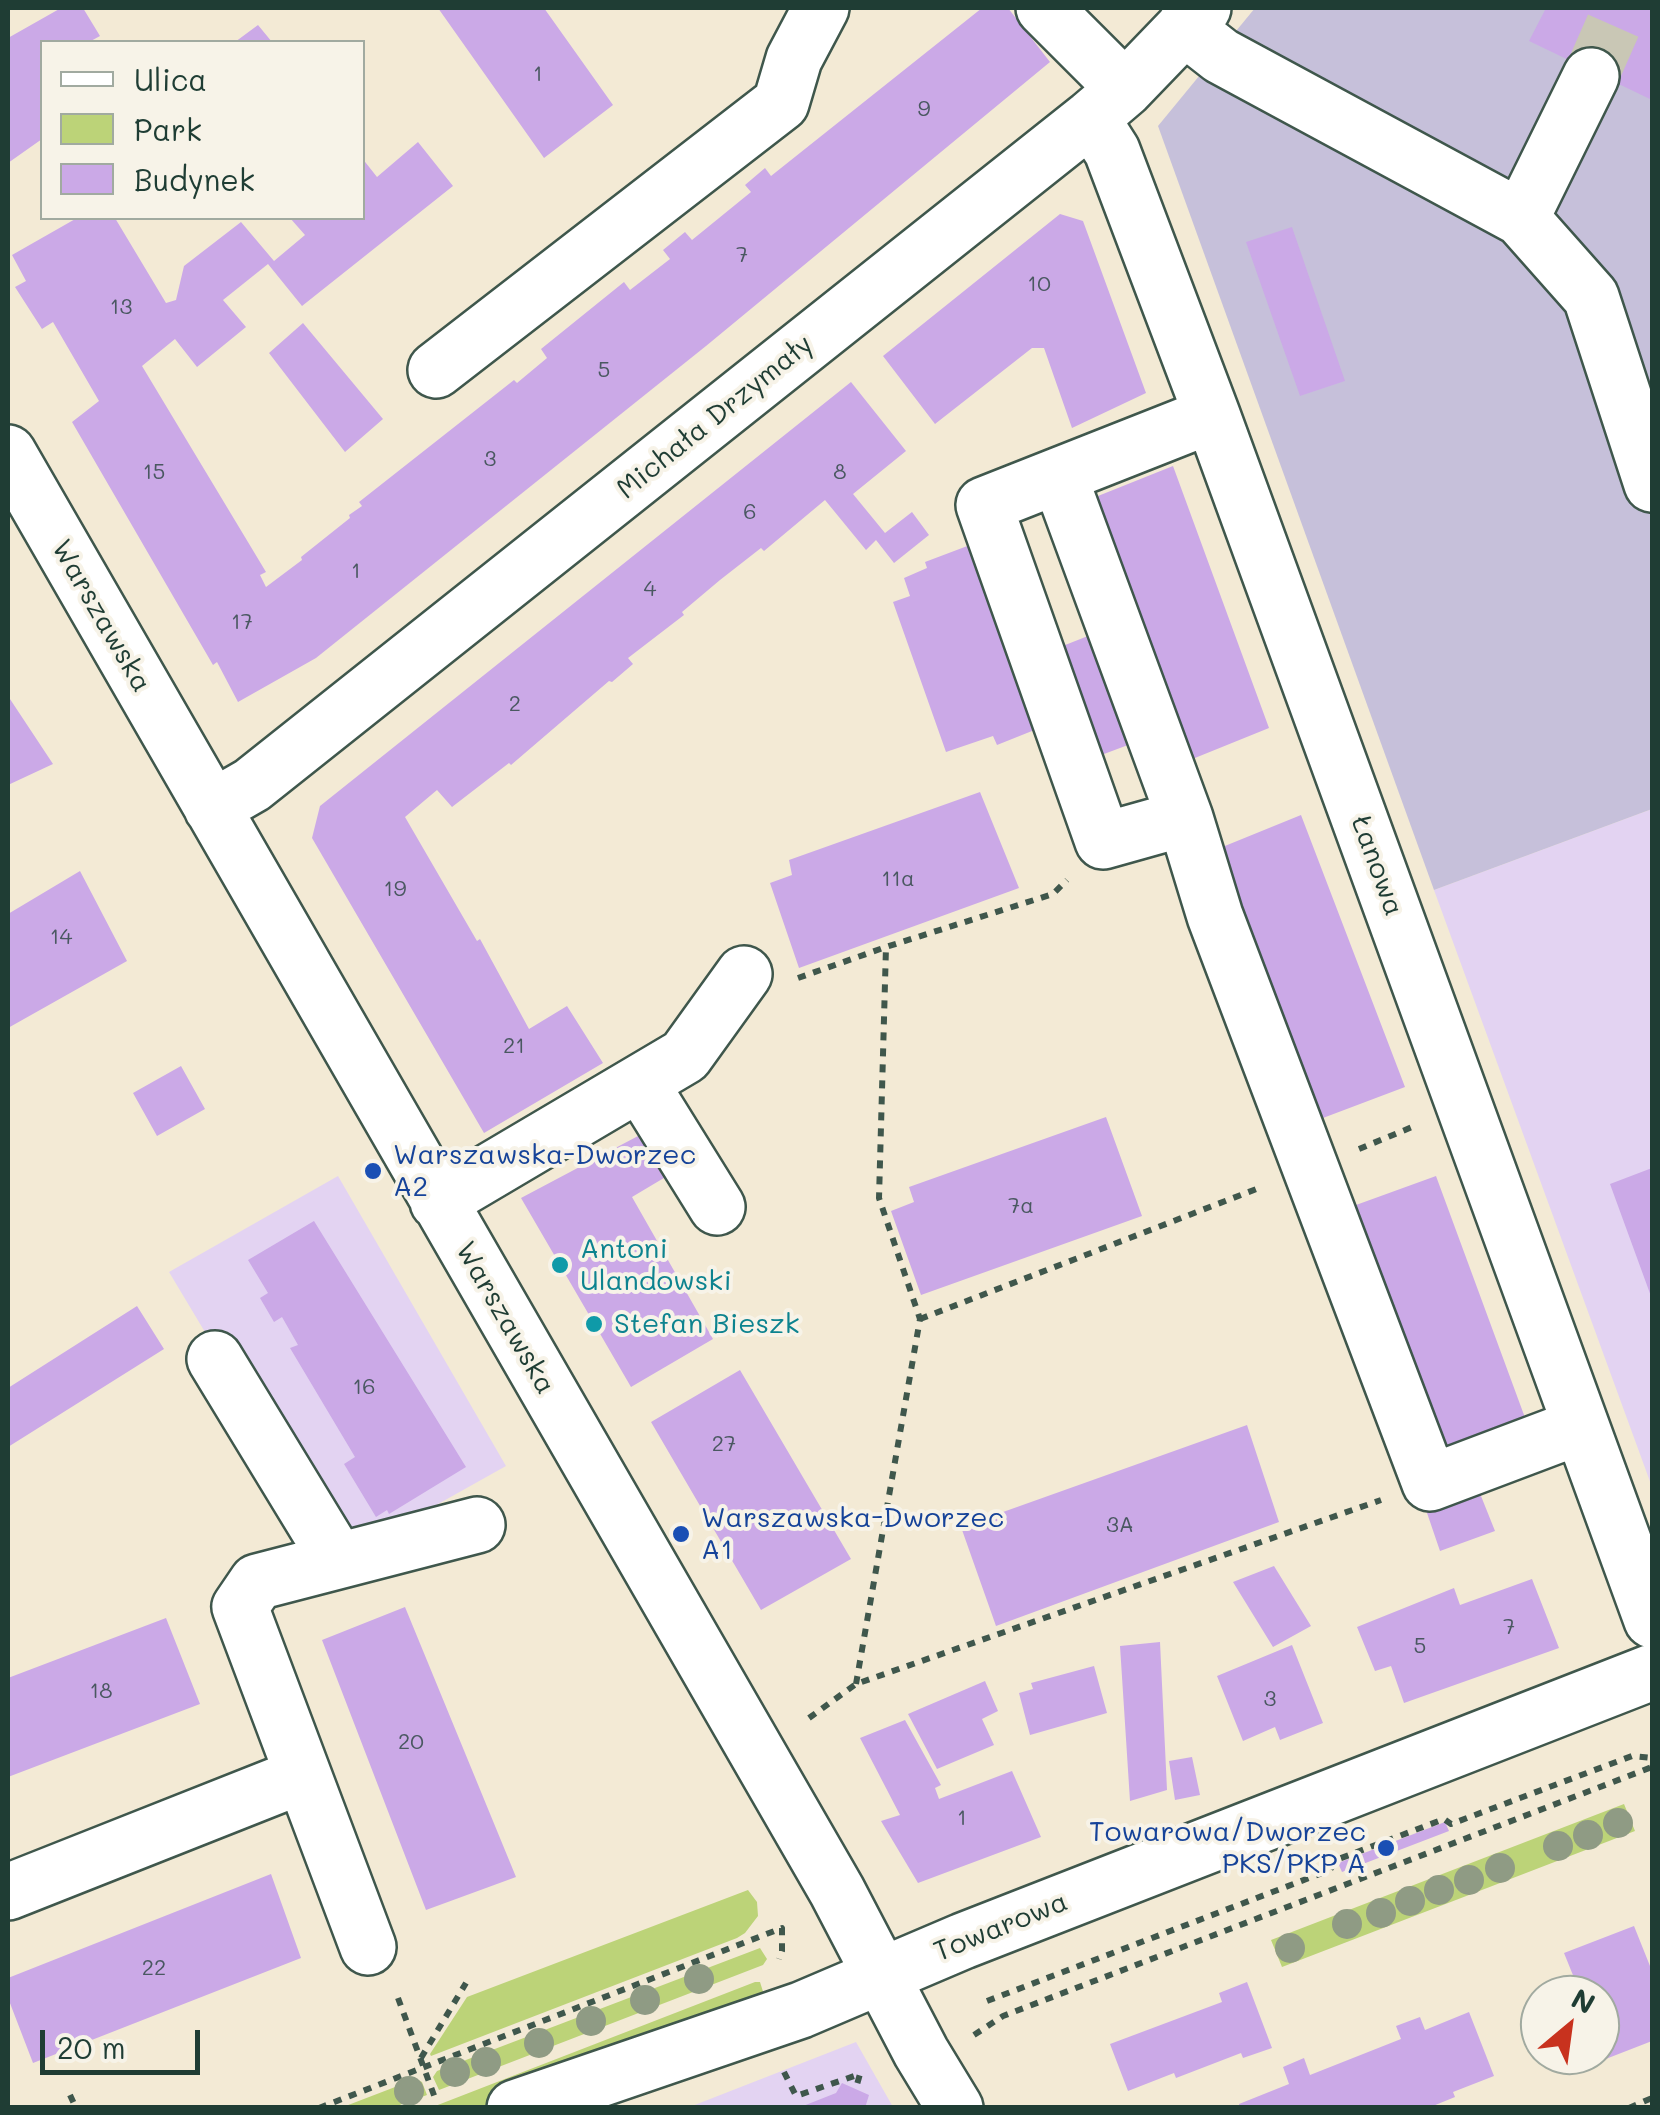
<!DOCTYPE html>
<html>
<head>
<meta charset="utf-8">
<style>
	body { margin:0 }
	#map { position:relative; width:1660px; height:2115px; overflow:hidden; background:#f3ead5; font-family:Mali,sans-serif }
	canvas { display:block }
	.frame { position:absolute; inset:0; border:10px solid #1f3d34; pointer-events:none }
	.legend { position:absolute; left:40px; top:40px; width:325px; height:180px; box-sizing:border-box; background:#f7f3e8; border:2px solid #a1aaa0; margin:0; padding:12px 18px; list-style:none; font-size:30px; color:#1f3d34 }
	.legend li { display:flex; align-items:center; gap:20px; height:50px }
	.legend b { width:50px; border:2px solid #a1aaa0 }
	.north { position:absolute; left:1520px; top:1975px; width:100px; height:100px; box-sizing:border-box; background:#f7f3e8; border:2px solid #a1aaa0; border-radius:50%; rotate:29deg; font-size:28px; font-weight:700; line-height:40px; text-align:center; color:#1f3d34 }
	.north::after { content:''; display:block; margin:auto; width:35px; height:45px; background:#c8321e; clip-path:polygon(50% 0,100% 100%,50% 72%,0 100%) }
	.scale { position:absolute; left:40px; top:2030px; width:160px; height:45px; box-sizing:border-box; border:5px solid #1f3d34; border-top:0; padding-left:12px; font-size:30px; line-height:35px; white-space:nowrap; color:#1f3d34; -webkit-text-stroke:8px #f7f3e8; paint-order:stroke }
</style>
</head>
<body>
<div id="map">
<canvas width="1660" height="2115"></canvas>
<div class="frame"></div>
<ul class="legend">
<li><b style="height:12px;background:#fff"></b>Ulica</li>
<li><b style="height:28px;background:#bcd378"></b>Park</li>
<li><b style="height:28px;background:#cba9e7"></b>Budynek</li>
</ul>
<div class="north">N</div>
<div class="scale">20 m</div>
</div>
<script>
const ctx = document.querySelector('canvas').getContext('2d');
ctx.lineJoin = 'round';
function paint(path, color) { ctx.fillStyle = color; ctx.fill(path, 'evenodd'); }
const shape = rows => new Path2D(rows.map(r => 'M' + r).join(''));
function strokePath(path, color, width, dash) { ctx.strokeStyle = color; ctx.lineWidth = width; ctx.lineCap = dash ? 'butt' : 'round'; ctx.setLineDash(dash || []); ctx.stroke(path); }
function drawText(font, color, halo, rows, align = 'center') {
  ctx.font = font + ' Mali,sans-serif'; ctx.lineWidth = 8; ctx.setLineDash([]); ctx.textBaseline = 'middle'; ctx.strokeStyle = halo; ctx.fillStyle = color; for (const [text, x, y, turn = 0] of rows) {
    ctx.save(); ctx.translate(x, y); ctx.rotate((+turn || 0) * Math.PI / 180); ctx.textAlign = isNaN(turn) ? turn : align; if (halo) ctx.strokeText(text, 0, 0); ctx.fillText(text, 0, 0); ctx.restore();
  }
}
paint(shape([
	[1652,809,1652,1487,1434,890],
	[338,1176,506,1466,397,1527,326,1534,169,1272],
	[856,2042,893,2107,687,2108]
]), '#e3d3f2');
paint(shape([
	[1255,8,1652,8,1652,809,1434,890,1158,126]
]), '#c6c0da');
paint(shape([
	[1624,1804,1635,1831,1282,1967,1271,1940],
	[748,1890,757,1902,758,1916,745,1933,737,1938,431,2056,430,2054,467,1997],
	[760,1948,767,1959,763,1965,439,2090,433,2077,437,2071],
	[755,1982,760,1982,765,1998,480,2107,430,2108],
	[416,2079,422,2082,427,2095,394,2107,343,2107]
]), '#bcd378');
paint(shape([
	[61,8,83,8,100,36,89,42,42,42,42,139,8,163,8,38],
	[438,8,544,8,613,105,544,158],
	[982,8,1008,8,1050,62,706,346,316,658,238,702,217,662,213,665,72,422,99,401,53,322,42,329,15,287,26,281,12,255,77,218,115,218,166,303,176,300,184,266,241,222,274,261,305,235,290,218,362,218,362,158,377,177,418,142,453,186,302,306,268,264,223,300,246,327,197,367,175,339,142,366,266,572,260,575,266,587,302,560,301,557,350,518,349,515,362,506,359,502,514,380,517,383,547,358,541,349,624,282,630,290,670,259,663,250,685,232,692,240,751,192,745,185,765,168,771,176],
	[1546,8,1652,8,1652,100,1529,41],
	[258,25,272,42,235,42],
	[1060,214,1083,221,1146,393,1072,428,1044,348,1032,348,935,424,883,356],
	[1292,227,1345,381,1300,396,1246,242],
	[303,323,383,419,345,452,269,353],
	[851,382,906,451,853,494,885,533,912,512,929,535,894,563,876,540,866,550,825,500,764,551,761,548,720,580,682,612,684,615,628,658,633,664,612,682,609,681,511,765,509,763,452,807,437,790,405,817,477,941,480,939,529,1029,567,1006,603,1063,484,1133,312,838,320,806],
	[1173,466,1269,728,1185,762,1088,500],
	[970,545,1042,727,997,745,993,736,946,752,893,602,910,596,904,578,927,568,925,562],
	[1088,636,1128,745,1096,757,1055,649],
	[8,696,53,764,8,785],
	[980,792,1019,888,799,968,770,883,792,875,789,860],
	[1301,815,1405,1087,1315,1121,1215,850],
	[80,871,127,961,8,1028,8,914],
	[181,1066,205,1109,157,1136,133,1093],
	[1106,1117,1142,1216,921,1295,891,1211,914,1202,909,1187],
	[655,1127,679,1169,632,1197,713,1339,631,1387,521,1198],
	[1652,1168,1652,1299,1610,1184],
	[1436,1176,1531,1434,1448,1466,1356,1205],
	[314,1221,466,1467,389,1514,387,1510,376,1517,344,1464,355,1457,290,1348,298,1345,282,1317,274,1322,260,1298,268,1293,248,1260],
	[137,1306,164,1349,8,1447,8,1388],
	[740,1370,851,1559,761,1610,651,1422],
	[1247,1425,1279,1522,996,1626,961,1527],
	[1479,1491,1495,1531,1440,1551,1426,1510],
	[1274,1566,1311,1626,1273,1647,1233,1582],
	[1532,1579,1559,1648,1404,1703,1391,1666,1375,1671,1357,1627,1454,1588,1460,1605],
	[405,1607,516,1877,426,1910,322,1640],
	[166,1618,200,1704,8,1777,8,1678],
	[1160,1642,1167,1790,1130,1801,1120,1646],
	[1292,1645,1323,1723,1280,1740,1275,1727,1243,1741,1217,1676],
	[1094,1666,1107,1713,1030,1735,1019,1693,1033,1689,1031,1683],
	[985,1681,998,1711,982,1719,994,1745,937,1769,908,1714],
	[905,1720,941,1785,935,1788,939,1799,1012,1771,1041,1837,918,1883,881,1821,900,1815,860,1738],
	[1192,1757,1200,1795,1175,1800,1169,1761],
	[1445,1822,1449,1831,1342,1872,1338,1863],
	[271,1874,301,1958,33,2063,8,1998,8,1978],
	[1634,1926,1652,1971,1652,2041,1598,2062,1595,2055,1600,2055,1600,1995,1581,1995,1564,1953],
	[1247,1982,1272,2048,1243,2058,1241,2053,1176,2078,1174,2073,1128,2091,1110,2044,1222,2002,1219,1993],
	[1469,2012,1494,2076,1453,2092,1455,2097,1428,2108,1240,2108,1239,2104,1289,2084,1283,2067,1304,2058,1310,2075,1401,2039,1396,2026,1420,2017,1425,2030],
	[842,2083,869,2095,865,2108,798,2108,836,2093]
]), '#cba9e7');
strokePath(shape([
	[1591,76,1621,8]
]), '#c9c7b5', 55, [55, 28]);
const minor = shape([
	[1044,8,1125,89],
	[1184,27,1221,56,1521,218,1591,297,1652,484],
	[1091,118,1112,151,1212,415,1652,1620],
	[1521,218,1591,76],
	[436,370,781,103,794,59,821,8],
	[1212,415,984,505,1103,841,1185,818,1215,916,1430,1483,1581,1426],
	[8,453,837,1891,921,2052,955,2108],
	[1059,476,1185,818],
	[212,808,252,785,1091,118,1125,89,1203,8],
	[640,1083,717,1207],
	[438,1202,685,1056,744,974],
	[215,1359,338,1561,477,1525],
	[338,1561,257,1582,240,1607,368,1947],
	[8,1892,301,1776],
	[515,2108,801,2010,963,1941,1652,1672]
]);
strokePath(minor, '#3f574c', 60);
strokePath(shape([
	[798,978,886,947],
	[1359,1149,1417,1125],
	[920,1319,1259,1188],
	[856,1684,920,1319,879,1198,886,947,1053,894,1067,880],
	[809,1718,856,1684,1381,1500],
	[398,1998,435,2098],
	[987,2001,1330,1870,1336,1860,1444,1819,1451,1824,1632,1756,1652,1758],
	[974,2035,1003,2016,1652,1767],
	[421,2058,466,1983],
	[784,2072,796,2096,860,2074,856,2088],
	[70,2095,76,2108],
	[319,2108,782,1928,782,1951,779,1959],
	[1629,2108,1652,2098]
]), '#3f574c', 6, [8, 8]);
strokePath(minor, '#fff', 55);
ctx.fillStyle = '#8f9b84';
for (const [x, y] of [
	[1618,1823],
	[1588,1835],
	[1558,1846],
	[1500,1868],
	[1469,1880],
	[1439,1890],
	[1410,1901],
	[1381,1913],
	[1347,1924],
	[1290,1948],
	[699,1979],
	[645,2000],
	[591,2021],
	[539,2043],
	[486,2062],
	[455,2072],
	[409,2091]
]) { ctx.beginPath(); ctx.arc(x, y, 15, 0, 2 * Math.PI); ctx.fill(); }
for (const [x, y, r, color] of [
	[373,1171,10,"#1a4fb4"],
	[560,1265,10,"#0f9aa8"],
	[594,1324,10,"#0f9aa8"],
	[681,1534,10,"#1a4fb4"],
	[1386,1848,10,"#1a4fb4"]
]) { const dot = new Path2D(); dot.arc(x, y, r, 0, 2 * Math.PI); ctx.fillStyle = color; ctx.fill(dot); strokePath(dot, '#f7f3e8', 4); }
drawText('22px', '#4a5861', null, [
	["1",538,74],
	["9",924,109],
	["7",742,255],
	["10",1039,284],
	["13",121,307],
	["5",604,370],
	["3",490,459],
	["15",154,472],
	["8",840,472],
	["6",750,512],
	["1",356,571],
	["4",650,589],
	["17",242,622],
	["2",515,704],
	["11a",898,879],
	["19",395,889],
	["14",61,937],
	["21",514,1046],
	["7a",1021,1206],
	["16",364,1387],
	["27",724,1444],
	["3A",1120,1525],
	["7",1509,1627],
	["5",1420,1646],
	["18",101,1691],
	["3",1270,1699],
	["20",411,1742],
	["1",962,1818],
	["22",154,1968]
]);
drawText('28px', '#1f3d34', '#f7f3e8', [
	["Michała Drzymały",715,417,-39],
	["Warszawska",101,616,60],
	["Łanowa",1377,866,70],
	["Warszawska",505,1318,60],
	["Towarowa",1001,1927,-22]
]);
drawText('28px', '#164399', '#f7f3e8', [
	["Warszawska-Dworzec",393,1155],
	["A2",393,1187],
	["Warszawska-Dworzec",701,1518],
	["A1",701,1550],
	["Towarowa/Dworzec",1366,1832,"right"],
	["PKS/PKP A",1366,1864,"right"]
], 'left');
drawText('28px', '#0d838f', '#f7f3e8', [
	["Antoni",580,1249],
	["Ulandowski",580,1281],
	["Stefan Bieszk",614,1324]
], 'left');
</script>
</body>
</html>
